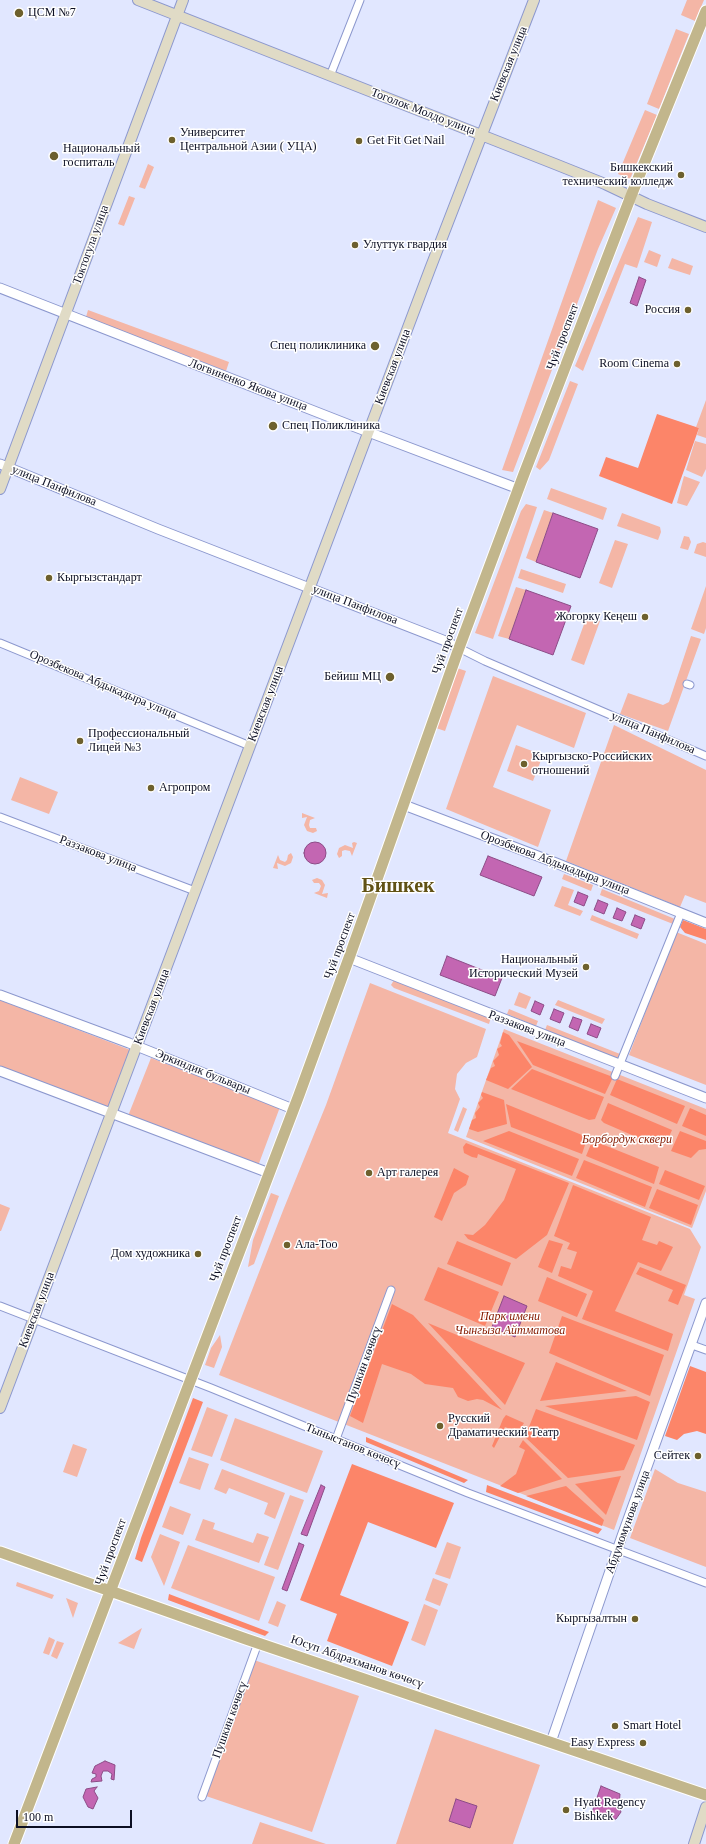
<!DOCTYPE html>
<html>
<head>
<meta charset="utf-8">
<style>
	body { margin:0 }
	#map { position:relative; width:706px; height:1844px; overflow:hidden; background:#e1e7ff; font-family:Georgia,serif }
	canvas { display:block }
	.scale { position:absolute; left:16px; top:1810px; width:116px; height:18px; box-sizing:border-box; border:2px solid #0c0f23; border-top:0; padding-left:5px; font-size:12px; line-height:14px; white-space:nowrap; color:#0c0f23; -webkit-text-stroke:3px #fff; paint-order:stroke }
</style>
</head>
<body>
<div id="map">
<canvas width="706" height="1844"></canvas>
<div class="scale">100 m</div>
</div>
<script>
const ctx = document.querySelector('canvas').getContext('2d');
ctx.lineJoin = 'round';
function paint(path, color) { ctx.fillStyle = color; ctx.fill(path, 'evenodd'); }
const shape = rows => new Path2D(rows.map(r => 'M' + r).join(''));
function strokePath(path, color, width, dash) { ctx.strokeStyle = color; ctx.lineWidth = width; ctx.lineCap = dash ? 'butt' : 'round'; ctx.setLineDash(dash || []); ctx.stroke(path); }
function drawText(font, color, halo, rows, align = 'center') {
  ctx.font = font + ' Georgia,serif'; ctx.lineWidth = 3; ctx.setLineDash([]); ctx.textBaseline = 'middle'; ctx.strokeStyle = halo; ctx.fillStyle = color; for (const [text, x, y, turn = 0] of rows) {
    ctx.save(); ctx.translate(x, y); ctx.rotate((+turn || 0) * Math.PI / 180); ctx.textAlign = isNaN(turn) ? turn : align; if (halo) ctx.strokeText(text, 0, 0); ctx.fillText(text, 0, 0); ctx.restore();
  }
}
paint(shape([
	[687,0,704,0,695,21,681,15],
	[676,29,689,34,659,109,647,104],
	[645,110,657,115,630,179,618,174],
	[148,164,154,167,145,189,139,187],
	[129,196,135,198,124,226,118,224],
	[598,200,616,208,598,249,513,472,502,470],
	[638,217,652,222,637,268,625,264,583,371,575,366],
	[649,250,661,255,657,267,644,262],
	[672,258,693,266,690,275,668,268],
	[88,310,229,362,226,371,86,317],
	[570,381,578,384,549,460,540,470,536,467],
	[706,400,706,438,697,435,699,428,696,427],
	[695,441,706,444,706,469,702,477,686,470],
	[684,476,700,482,687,506,677,503],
	[551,488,607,508,603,520,547,499],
	[526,504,537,507,493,639,475,633,521,511],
	[544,510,553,513,536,562,526,558],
	[622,513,660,527,661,532,658,540,617,526],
	[684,536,689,537,691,542,688,550,680,548],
	[615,540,628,544,612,588,599,583],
	[703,542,706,543,706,557,694,553,697,544],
	[521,569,566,584,563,593,518,578],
	[706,586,706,628,704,634,691,629],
	[516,587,526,590,509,639,498,636],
	[587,616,600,621,584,665,571,660],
	[691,636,701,639,668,731,620,714,628,693,663,705,669,702],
	[457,668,466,671,445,731,436,728],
	[493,676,586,713,574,748,517,725,493,787,551,810,538,847,446,809],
	[614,725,706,770,706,903,685,895,680,907,566,861],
	[516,745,543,755,533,781,507,771],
	[20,777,58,792,49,814,11,800],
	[302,813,315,818,310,820,309,825,310,828,316,828,317,831,313,833,307,831,304,825,307,817,302,818],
	[354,842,357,843,352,856,350,851,345,850,342,851,342,856,339,858,337,854,339,848,345,845,353,848,352,843],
	[291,853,293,857,291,863,285,866,277,863,278,869,273,868,278,855,280,860,285,862,287,860,288,855],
	[564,874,593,885,591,891,562,879],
	[317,878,322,880,325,885,322,894,328,893,327,898,314,893,319,891,321,886,319,883,314,883,312,880],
	[562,886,574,890,568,905,583,911,580,916,554,906],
	[602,889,675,919,673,924,600,895],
	[592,915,639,934,637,939,590,920],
	[676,932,706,944,706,1085,629,1055],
	[394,980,491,1017,489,1024,394,988,391,985],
	[370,983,486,1029,477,1057,466,1063,457,1074,455,1089,460,1099,448,1133,690,1229,701,1247,684,1295,695,1299,614,1530,219,1375,284,1208,326,1105],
	[519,992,531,997,526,1009,514,1005],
	[0,1000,133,1051,110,1110,0,1067],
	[558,1000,605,1019,602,1024,555,1005],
	[509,1009,538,1021,536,1026,507,1014],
	[547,1025,620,1054,618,1059,545,1030],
	[504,1029,706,1109,706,1191,692,1228,466,1137],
	[151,1058,280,1107,258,1166,128,1116],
	[463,1107,467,1109,458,1132,454,1130],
	[271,1193,279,1196,254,1264,248,1267,253,1240],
	[0,1204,10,1208,1,1231,0,1231],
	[220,1335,222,1347,214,1368,205,1365,211,1348],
	[207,1407,228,1415,212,1457,191,1450],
	[235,1418,323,1451,307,1493,220,1460],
	[73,1444,87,1449,77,1477,63,1472],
	[189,1457,209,1464,200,1490,179,1483],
	[222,1469,285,1493,275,1519,264,1514,268,1503,229,1488,226,1494,214,1489],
	[655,1469,678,1483,706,1492,706,1567,630,1538],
	[290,1495,304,1500,278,1570,264,1565],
	[170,1506,191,1514,183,1535,162,1527],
	[203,1519,215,1523,213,1529,253,1543,257,1533,269,1537,259,1563,195,1540],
	[160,1534,180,1542,164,1586,151,1557],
	[447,1542,461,1547,450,1579,435,1574],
	[188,1545,275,1577,259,1621,171,1588],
	[433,1578,448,1584,440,1606,425,1600],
	[17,1582,54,1595,52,1599,16,1586],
	[66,1598,78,1603,73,1618],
	[277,1601,286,1605,278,1627,268,1623],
	[424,1604,438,1610,425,1646,411,1640],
	[142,1628,134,1649,118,1643],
	[49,1637,55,1640,49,1655,43,1653],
	[57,1641,64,1643,57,1659,51,1656],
	[254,1660,359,1696,312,1832,203,1795],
	[435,1729,540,1765,513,1844,396,1844],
	[260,1822,326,1844,252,1844]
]), '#f4b6a6');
paint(shape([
	[657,414,699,428,672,504,599,476,606,457,638,468],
	[683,920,706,929,706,940,685,933,680,927],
	[503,1032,509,1035,532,1067,508,1089,486,1080,491,1068,495,1066,493,1061,499,1055,497,1049,502,1046,500,1043],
	[517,1041,613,1077,605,1094,533,1065],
	[532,1069,604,1097,595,1119,589,1120,511,1089],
	[617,1079,685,1106,677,1124,610,1095],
	[482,1092,504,1100,507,1124,478,1132,469,1129,472,1120,476,1118,475,1113,480,1107,478,1103,483,1098,481,1095],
	[608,1103,672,1130,668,1139,661,1138,648,1142,604,1123,601,1120],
	[506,1104,582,1135,586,1142,582,1154,511,1127],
	[690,1108,706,1115,706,1136,682,1126],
	[509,1131,579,1159,572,1176,483,1141],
	[680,1131,706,1141,706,1149,699,1150,691,1158,671,1151],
	[466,1143,569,1183,547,1235,516,1259,468,1239,464,1234,473,1235,485,1225,504,1200,516,1169,478,1154,477,1158,472,1157,464,1153,463,1147],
	[599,1143,659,1167,654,1184,586,1156,591,1144,596,1145],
	[584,1160,652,1187,645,1207,576,1178],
	[454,1168,469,1176,466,1185,454,1193,442,1221,434,1217],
	[665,1170,705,1186,699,1200,659,1184],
	[573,1185,651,1217,642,1240,657,1245,659,1241,673,1247,661,1271,638,1262,615,1311,673,1334,668,1351,582,1319,593,1291,558,1276,561,1266,571,1269,577,1252,567,1249,570,1243,554,1236],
	[657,1189,698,1205,691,1225,649,1208],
	[549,1240,563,1244,552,1273,538,1267],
	[457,1241,511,1263,502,1286,447,1264],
	[438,1267,499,1292,485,1326,424,1300],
	[640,1267,686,1285,678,1305,668,1301,673,1290,636,1274],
	[547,1277,587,1294,577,1317,538,1301],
	[392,1304,413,1315,502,1410,483,1400,477,1399,468,1401,458,1397,453,1388,425,1384,411,1374,382,1364,363,1423,350,1416],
	[562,1316,664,1355,650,1396,549,1353],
	[428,1323,525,1363,505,1405],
	[556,1362,627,1391,540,1401],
	[690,1366,706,1372,706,1434,697,1431,684,1434,677,1440,665,1436],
	[636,1396,650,1402,637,1440,545,1406],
	[193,1398,203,1402,142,1562,135,1559,141,1538],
	[536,1409,635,1445,624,1470,568,1478,525,1437],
	[506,1415,524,1423,518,1432,505,1427,494,1448,492,1446,503,1419],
	[366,1437,468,1480,464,1483,366,1442],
	[523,1440,562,1479,518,1493,500,1486,516,1474,525,1450,519,1447],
	[352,1464,454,1503,436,1548,368,1522,340,1595,409,1622,392,1666,327,1641,337,1614,300,1600],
	[621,1476,606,1515,575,1484],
	[487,1485,602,1529,598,1534,486,1492],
	[566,1486,604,1520,602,1526,526,1496],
	[169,1594,269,1632,265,1636,168,1600]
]), '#fc8569');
const water = shape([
	[639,277,646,280,637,306,630,303,639,277],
	[553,513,598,529,580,578,536,562,553,513],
	[526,590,571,606,553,655,509,639,526,590],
	'304 853a11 11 0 1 1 22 0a11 11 0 1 1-22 0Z',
	[488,856,542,877,534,896,480,875,488,856],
	[578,892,588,896,584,906,574,902,578,892],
	[598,900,608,904,604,914,594,910,598,900],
	[617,908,626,912,622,921,613,918,617,908],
	[635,915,645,919,641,929,631,925,635,915],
	[447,956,502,978,495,996,440,975,447,956],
	[535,1001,544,1005,540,1015,531,1011,535,1001],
	[554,1009,564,1013,560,1023,550,1019,554,1009],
	[573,1017,582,1020,578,1031,569,1027,573,1017],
	[591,1024,601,1028,597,1038,587,1034,591,1024],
	[504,1296,527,1306,515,1337,492,1327,504,1296],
	[321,1485,325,1487,307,1536,301,1534,321,1485],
	[299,1543,304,1545,287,1591,282,1589,299,1543],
	[105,1761,115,1765,114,1780,111,1779,112,1774,108,1771,103,1771,101,1776,102,1781,91,1782,92,1779,96,1777,96,1774,92,1773,95,1766,105,1761],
	[601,1786,620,1794,619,1806,621,1812,616,1819,608,1820,591,1815,601,1786],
	[97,1787,94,1791,98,1798,93,1809,88,1807,83,1797,86,1789,97,1787],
	[456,1799,477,1806,470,1828,449,1821,456,1799]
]);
paint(water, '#c366b2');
strokePath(water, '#8c4c87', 1);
const minor = shape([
	[330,76,360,0],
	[0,643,250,746],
	[459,648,485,661,706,756],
	[687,684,690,685],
	[0,817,195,891],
	[615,1076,681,913],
	[0,1306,211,1388,468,1493,706,1583],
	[692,1345,706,1350],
	[336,1439,391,1290],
	[202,1797,258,1643]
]);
const tertiary = shape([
	[0,288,355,427,519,489],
	[0,464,158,529,443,640,459,648],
	[404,805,556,863,706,923],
	[349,958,706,1098],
	[0,995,129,1043,293,1109],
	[0,1071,269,1173],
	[551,1742,622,1536,706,1303]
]);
const secondary = shape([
	[138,0,555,164,605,184,647,204,706,227],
	[0,489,183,0],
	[0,1408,430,269,534,0],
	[694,1844,706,1807]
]);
const primary = shape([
	[0,1552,246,1639,706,1795],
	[14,1844,299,1095,349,958,459,648,524,474,631,196,706,11]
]);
strokePath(minor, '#8c98ce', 9);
strokePath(tertiary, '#8c98ce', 11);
strokePath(secondary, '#8c98ce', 12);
strokePath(primary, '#fff', 13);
strokePath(minor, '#fff', 7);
strokePath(tertiary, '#fff', 9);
strokePath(secondary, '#e0dbc6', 10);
strokePath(primary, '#c2b68c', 11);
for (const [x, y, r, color] of [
	[19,13,5,"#6d602d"],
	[172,140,4,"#6d602d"],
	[359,141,4,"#6d602d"],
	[54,156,5,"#6d602d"],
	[681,175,4,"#6d602d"],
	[355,245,4,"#6d602d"],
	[688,310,4,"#6d602d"],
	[375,346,5,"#6d602d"],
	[677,364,4,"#6d602d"],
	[273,426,5,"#6d602d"],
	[49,578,4,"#6d602d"],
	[645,617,4,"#6d602d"],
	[390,677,5,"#6d602d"],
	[80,741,4,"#6d602d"],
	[524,764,4,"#6d602d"],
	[151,788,4,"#6d602d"],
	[586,967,4,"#6d602d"],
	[369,1173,4,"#6d602d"],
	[287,1245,4,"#6d602d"],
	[198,1254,4,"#6d602d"],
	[440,1426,4,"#6d602d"],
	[698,1456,4,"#6d602d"],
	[635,1619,4,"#6d602d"],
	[615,1726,4,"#6d602d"],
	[643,1743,4,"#6d602d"],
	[566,1810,4,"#6d602d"]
]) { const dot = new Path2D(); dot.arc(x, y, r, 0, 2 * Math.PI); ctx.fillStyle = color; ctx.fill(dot); strokePath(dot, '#fff', 1.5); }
drawText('12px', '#0c0f23', '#fff', [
	["ЦСМ №7",28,13],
	["Университет",180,133],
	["Центральной Азии ( УЦА)",180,147],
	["Get Fit Get Nail",367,141],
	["Национальный",63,149],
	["госпиталь",63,163],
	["Бишкекский",673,168,"right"],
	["технический колледж",673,182,"right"],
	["Улуттук гвардия",363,245],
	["Россия",680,310,"right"],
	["Спец поликлиника",366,346,"right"],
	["Room Cinema",669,364,"right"],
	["Спец Поликлиника",282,426],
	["Кыргызстандарт",57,578],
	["Жогорку Кеңеш",637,617,"right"],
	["Бейиш МЦ",381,677,"right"],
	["Профессиональный",88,734],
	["Лицей №3",88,748],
	["Кыргызско-Российских",532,757],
	["отношений",532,771],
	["Агропром",159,788],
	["Национальный",578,960,"right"],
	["Исторический Музей",578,974,"right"],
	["Арт галерея",377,1173],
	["Ала-Тоо",295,1245],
	["Дом художника",190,1254,"right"],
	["Русский",448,1419],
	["Драматический Театр",448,1433],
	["Сейтек",690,1456,"right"],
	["Кыргызалтын",627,1619,"right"],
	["Smart Hotel",623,1726],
	["Easy Express",635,1743,"right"],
	["Hyatt Regency",574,1803],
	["Bishkek",574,1817]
], 'left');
drawText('12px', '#0c0f23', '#fff', [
	["Киевская улица",509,64,-68],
	["Тоголок Молдо улица",423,112,21],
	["Токтогула улица",91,245,-70],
	["Чуй проспект",563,337,-69],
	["Киевская улица",393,367,-69],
	["Логвиненко Якова улица",248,385,21],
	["улица Панфилова",54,486,22],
	["улица Панфилова",355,605,21],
	["Чуй проспект",448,641,-70],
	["Орозбекова Абдыкадыра улица",103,685,23],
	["Киевская улица",266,704,-69],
	["улица Панфилова",653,733,23],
	["Раззакова улица",98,854,21],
	["Орозбекова Абдыкадыра улица",555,863,21],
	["Чуй проспект",340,946,-70],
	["Киевская улица",152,1007,-69],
	["Раззакова улица",527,1029,21],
	["Эркиндик бульвары",203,1072,22],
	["Чуй проспект",226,1249,-69],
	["Киевская улица",37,1310,-69],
	["Пушкин көчөсү",364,1365,-70],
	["Тыныстанов көчөсү",353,1446,22],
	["Абдумомунова улица",628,1522,-70],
	["Чуй проспект",111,1552,-70],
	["Юсуп Абдрахманов көчөсү",357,1662,19],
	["Пушкин көчөсү",230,1720,-70]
]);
drawText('italic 12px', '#851b00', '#fff', [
	["Борбордук сквери",627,1140],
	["Парк имени",510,1317],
	["Чынгыза Айтматова",510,1331]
]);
drawText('bold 20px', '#615215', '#fff', [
	["Бишкек",398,887]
]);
</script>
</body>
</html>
